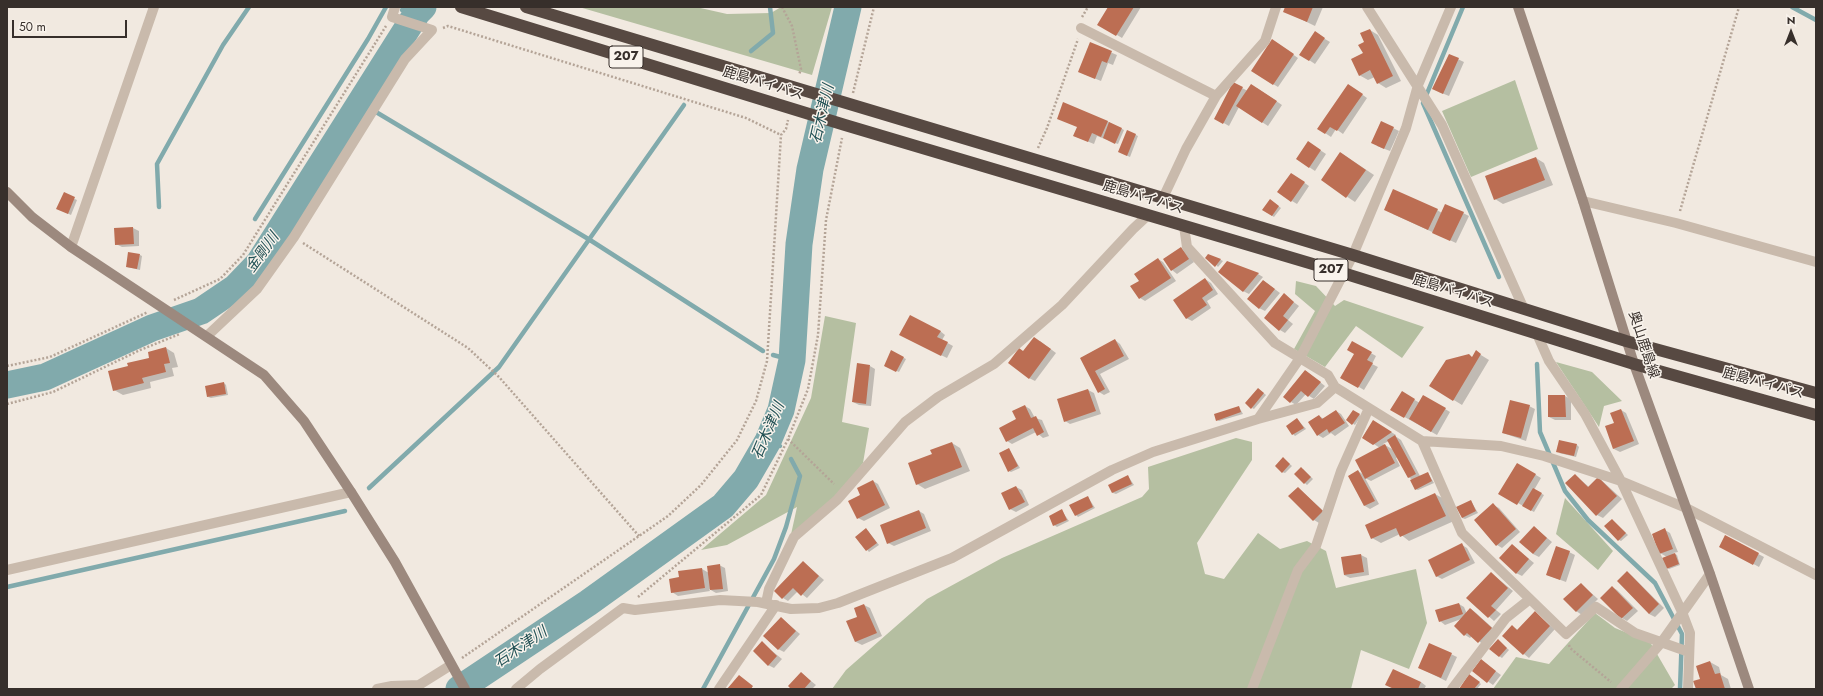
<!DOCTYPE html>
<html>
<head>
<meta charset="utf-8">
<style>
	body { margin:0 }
	#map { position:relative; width:1823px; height:696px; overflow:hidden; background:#f1e9e0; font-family:Jost,sans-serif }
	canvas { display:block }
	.frame { position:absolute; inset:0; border:8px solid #372f2b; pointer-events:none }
	.north { position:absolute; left:1771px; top:12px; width:40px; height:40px; -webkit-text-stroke:3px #f9f3ec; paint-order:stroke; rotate:0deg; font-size:11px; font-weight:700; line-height:16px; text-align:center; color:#372f2b }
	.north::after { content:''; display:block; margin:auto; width:14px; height:18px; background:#372f2b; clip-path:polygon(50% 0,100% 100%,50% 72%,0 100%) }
	.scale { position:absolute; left:12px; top:20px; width:115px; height:18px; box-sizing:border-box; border:2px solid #372f2b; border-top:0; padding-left:5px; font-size:12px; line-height:14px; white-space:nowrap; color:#372f2b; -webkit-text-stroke:3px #f9f3ec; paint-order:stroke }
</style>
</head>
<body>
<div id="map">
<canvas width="1823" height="696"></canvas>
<div class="frame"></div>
<div class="north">N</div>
<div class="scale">50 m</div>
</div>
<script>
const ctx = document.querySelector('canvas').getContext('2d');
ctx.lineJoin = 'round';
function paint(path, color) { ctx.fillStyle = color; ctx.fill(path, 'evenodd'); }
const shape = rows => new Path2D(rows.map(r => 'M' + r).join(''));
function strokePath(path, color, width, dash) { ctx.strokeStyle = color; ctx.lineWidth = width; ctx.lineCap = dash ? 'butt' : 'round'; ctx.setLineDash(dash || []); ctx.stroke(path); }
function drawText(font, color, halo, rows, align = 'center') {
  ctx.font = font + ' Jost,"Noto Sans JP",sans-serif'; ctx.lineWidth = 3; ctx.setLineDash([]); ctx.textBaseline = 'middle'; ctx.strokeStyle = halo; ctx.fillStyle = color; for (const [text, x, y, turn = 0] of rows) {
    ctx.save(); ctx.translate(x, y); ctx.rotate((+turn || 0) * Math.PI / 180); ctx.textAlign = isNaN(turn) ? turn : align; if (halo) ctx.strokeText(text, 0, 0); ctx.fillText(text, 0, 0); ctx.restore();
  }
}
paint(shape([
	[579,7,696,7,727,14,771,13,781,7,832,7,812,75],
	[1515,80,1538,149,1471,177,1442,111],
	[1296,281,1316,286,1335,306,1344,300,1424,327,1402,358,1356,326,1325,367,1294,349,1315,311,1295,294],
	[825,316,856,323,842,422,869,428,863,463,833,503,790,539,797,507,727,545,701,550,766,495,811,398],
	[1556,362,1592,372,1622,401,1604,406,1599,427],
	[1236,438,1252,442,1252,460,1197,543,1205,574,1224,579,1258,533,1280,549,1307,541,1326,551,1336,588,1416,569,1427,623,1409,669,1361,650,1351,689,832,689,846,670,927,599,1002,558,1142,497,1149,489,1148,467],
	[1565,498,1613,551,1598,570,1556,534],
	[1595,613,1615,628,1650,642,1675,685,1671,689,1493,689,1516,657,1549,664]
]), '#b5bfa1');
paint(shape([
	[1109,7,1141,7,1122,38,1099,24],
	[1286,7,1323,7,1315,26,1284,11],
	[1370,30,1378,35,1401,81,1386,88,1378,83,1375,77,1368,80,1359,75],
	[1320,36,1330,42,1315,64,1300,54],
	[1091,44,1117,55,1113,65,1108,63,1101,81,1084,74],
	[1278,44,1298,58,1278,87,1273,84],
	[1449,55,1464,62,1449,96,1439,92],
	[1234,84,1248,91,1257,88,1282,105,1268,126,1239,107,1229,126,1215,118],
	[1353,88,1367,98,1343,134,1336,129,1331,137,1325,133],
	[1107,121,1124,130,1118,144,1097,136,1094,144,1074,136],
	[1381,122,1399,131,1390,151,1377,146],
	[1127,131,1138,136,1130,157,1121,153],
	[1314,146,1326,154,1315,171,1297,159],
	[1341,153,1374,175,1355,202,1322,180],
	[1536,158,1544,163,1553,185,1503,204,1495,199],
	[1296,177,1309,186,1297,204,1292,201],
	[64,194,77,200,71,215,60,210],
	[1270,200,1281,208,1274,217,1263,210],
	[1437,210,1442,213,1463,213,1469,216,1456,243,1393,214],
	[133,228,139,231,139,246,122,247,116,244,115,229],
	[1181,248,1186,251,1194,262,1177,274,1172,270,1164,259],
	[140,255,142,256,140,270,127,267],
	[1208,256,1221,260,1223,261,1218,267],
	[1158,259,1163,262,1176,281,1145,301,1140,298,1140,281],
	[1258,274,1263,277,1249,294,1243,291],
	[1205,279,1211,283,1218,294,1207,301,1211,308,1192,321,1186,318],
	[1264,281,1280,293,1265,311,1259,308],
	[1284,295,1299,306,1288,320,1293,324,1285,333,1280,330],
	[940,331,945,335,942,340,953,346,947,358,906,338],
	[1115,340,1120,344,1129,359,1100,374,1110,392,1104,395,1099,392,1081,358],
	[1040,341,1056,353,1035,381,1029,378,1024,352],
	[1352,342,1376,356,1372,364,1378,367,1364,390,1342,377,1355,354],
	[166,348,174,353,178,367,172,368,174,376,150,382,151,388,123,395,114,390,129,367,150,358],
	[892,352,906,359,899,372,885,366],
	[1476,352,1489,360,1462,405,1431,386,1472,358],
	[870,366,875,369,871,406,859,405,853,402],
	[1306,371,1325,386,1314,399,1306,394,1296,405,1291,402],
	[224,383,226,385,228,395,211,398,208,397],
	[1088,390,1094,393,1101,414,1070,424,1065,421,1058,400],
	[1261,391,1266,395,1254,409,1252,408],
	[1402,393,1420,403,1424,396,1450,412,1437,435,1392,410],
	[1549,396,1565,396,1571,399,1571,420,1555,420,1549,417],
	[1025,406,1030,409,1035,418,1042,420,1049,436,1043,438,1036,432,1012,444,1007,441],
	[1529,406,1535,409,1526,441,1503,433],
	[1239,407,1243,414,1219,421,1217,420],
	[1621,410,1626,413,1639,444,1620,452,1614,449],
	[1336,411,1341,414,1349,426,1335,436,1331,433,1323,438,1318,435,1319,416,1324,419],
	[1353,411,1361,416,1355,425,1347,420],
	[1297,419,1306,429,1295,436,1293,434],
	[1373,421,1396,435,1395,436,1401,440,1420,476,1428,473,1434,483,1418,490,1415,489,1413,480,1408,477,1398,457,1396,458,1400,466,1371,481,1365,478,1379,504,1370,509,1365,506,1349,476,1358,471,1364,475,1380,448,1363,437],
	[1389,441,1394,450,1383,444],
	[952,443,960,448,970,471,925,489,917,484,933,454],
	[1577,445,1579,447,1576,457,1559,453],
	[1009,449,1020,468,1011,472,1009,471],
	[1284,459,1292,466,1285,473,1282,472],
	[1517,464,1541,478,1534,490,1544,495,1534,512,1500,493],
	[1303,469,1313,479,1307,485,1295,474],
	[1575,475,1589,487,1599,478,1622,499,1603,518,1597,515],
	[1128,476,1134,485,1116,494,1113,493,1110,485],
	[873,481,878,484,890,508,864,521,858,518,862,495],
	[1016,487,1022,490,1029,505,1016,512,1010,509],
	[1298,488,1328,515,1319,523,1314,520],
	[1435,494,1444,499,1454,521,1409,541,1400,534,1381,543,1372,538],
	[1088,497,1095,508,1078,517,1076,515],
	[1471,501,1478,513,1465,519,1462,518],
	[1493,505,1499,508,1520,532,1502,548,1497,545],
	[919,511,924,514,931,531,894,546,888,543],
	[1062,511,1069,521,1057,527,1054,525],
	[1612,520,1628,535,1621,541,1619,540],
	[1534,527,1552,542,1539,557,1533,554],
	[1665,530,1670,533,1678,552,1673,553,1677,555,1680,565,1669,569,1667,568,1667,557,1660,553],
	[868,531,879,545,869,552,856,537],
	[1726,537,1764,557,1759,567,1726,549],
	[1462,545,1467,548,1475,563,1442,579,1436,576],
	[1512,545,1534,563,1522,576,1516,573],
	[1569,552,1575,555,1566,582,1547,575],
	[1361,555,1367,558,1369,575,1350,578,1344,575],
	[803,562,824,580,807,598,798,591,788,601,783,598],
	[719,565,725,568,728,591,716,593,709,589,710,591,678,596,672,592,680,578,702,569,709,573],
	[1627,572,1632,576,1664,608,1655,617,1649,614],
	[1491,573,1513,591,1496,610,1501,614,1494,621,1468,598],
	[1581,584,1598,599,1582,615,1576,611],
	[1612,587,1617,590,1638,611,1627,621,1622,618],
	[1459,604,1464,607,1467,614,1471,609,1476,613,1496,631,1484,645,1472,636,1470,638,1465,635,1455,626,1461,619,1445,625,1440,621],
	[864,605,870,608,882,636,862,645,856,642,848,622,858,618],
	[1535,613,1555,629,1529,658,1524,654,1512,626,1518,630],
	[781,618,800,634,784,652,778,649],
	[1500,642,1509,650,1502,658,1499,656],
	[762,643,782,659,774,668,768,665],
	[1430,644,1457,657,1446,681,1424,670],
	[1710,662,1719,667,1721,675,1728,679,1731,689,1697,689],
	[1486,664,1501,675,1493,685,1473,671],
	[801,673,816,685,812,689,793,689],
	[1472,677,1481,684,1477,689,1460,689],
	[1421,682,1426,686,1424,689,1394,689]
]), '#0003');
strokePath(shape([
	[1463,7,1423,103,1499,277],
	[1792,7,1816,20],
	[402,10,417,13],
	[751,51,773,33,770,7],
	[362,100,369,107],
	[376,112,590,240,763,351],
	[159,207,157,164,223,45,249,7],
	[255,219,368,39,386,7],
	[773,355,792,360],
	[1537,364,1540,432,1565,491,1588,520,1655,583,1682,634,1680,689],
	[768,441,780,446],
	[369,488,499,367,684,105],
	[7,587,345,511],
	[703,689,774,559,786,527,800,476,791,459]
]), '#81aaac', 4.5);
strokePath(shape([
	[7,385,45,377,152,328,201,311,235,288,259,263,417,13,423,7],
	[459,689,588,603,723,506,746,479,768,441,781,410,792,360,799,244,810,169,848,7]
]), '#81aaac', 27);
paint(shape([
	[1108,7,1134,7,1116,36,1097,25],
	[1285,7,1313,7,1307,22,1283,12],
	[1370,29,1393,76,1377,84,1370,70,1359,76,1351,59,1363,53,1358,45,1364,42,1360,33],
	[1315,31,1325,38,1309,61,1299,55],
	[1272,39,1294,54,1273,85,1251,71],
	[1090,42,1112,51,1107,63,1102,61,1095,79,1078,72],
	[1449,54,1459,58,1443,94,1432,89],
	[1233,82,1243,87,1223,124,1214,119],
	[1251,84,1277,101,1262,123,1236,106],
	[1348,84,1363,94,1337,131,1330,127,1325,134,1317,129],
	[1063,102,1108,121,1101,137,1092,133,1088,142,1073,136,1077,127,1057,119],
	[1381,121,1394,127,1384,149,1371,143],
	[1109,122,1122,128,1115,144,1103,138],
	[1127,130,1136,134,1127,156,1118,152],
	[1308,141,1321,150,1309,168,1296,159],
	[1340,152,1366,170,1346,198,1321,180],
	[1536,157,1545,180,1494,200,1485,176],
	[1291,173,1305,182,1291,202,1277,192],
	[1393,189,1438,209,1428,230,1384,210],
	[64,192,75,197,68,214,56,209],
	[1270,199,1279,206,1272,216,1262,210],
	[1445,204,1464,212,1450,241,1432,233],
	[133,227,134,244,115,245,114,228],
	[1181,247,1189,259,1171,271,1163,259],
	[128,252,140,254,137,269,126,267],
	[1208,254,1221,259,1215,267,1205,258],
	[1158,258,1171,278,1139,299,1130,286,1139,281,1134,274],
	[1227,261,1259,273,1243,292,1218,272],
	[1205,278,1213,290,1202,298,1207,305,1186,319,1173,300],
	[1263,280,1275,289,1259,309,1247,299],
	[1284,293,1294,302,1283,316,1288,320,1279,331,1264,318],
	[910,315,941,331,937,337,948,342,941,356,899,335],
	[1034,337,1051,349,1029,379,1008,363,1019,348,1023,351],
	[1115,339,1124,356,1095,371,1105,389,1098,393,1080,358],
	[1352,341,1372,352,1367,360,1373,363,1358,388,1340,378,1354,354,1347,350],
	[166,347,170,363,164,364,166,372,142,378,144,383,113,391,108,371,128,366,127,363,149,358,148,352],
	[891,350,904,357,896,372,884,366],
	[1476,350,1481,354,1453,401,1429,386,1446,360,1469,354,1472,357],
	[857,363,870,365,866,404,852,402],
	[1305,370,1321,382,1308,397,1301,391,1290,403,1283,397],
	[224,382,226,394,207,397,205,386],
	[1258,388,1264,393,1251,409,1245,403],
	[1088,389,1096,411,1064,422,1057,399],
	[1402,391,1415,399,1404,418,1390,410],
	[1423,395,1446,408,1431,432,1409,419],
	[1548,395,1565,395,1566,417,1548,417],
	[1510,400,1530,405,1521,438,1502,433],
	[1025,405,1031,418,1036,416,1044,432,1037,436,1033,428,1006,442,999,428,1016,419,1012,411],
	[1239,406,1241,412,1216,421,1214,414],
	[1621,409,1634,441,1613,449,1605,426,1614,423,1610,413],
	[1336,410,1345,423,1329,433,1327,429,1317,436,1308,422,1319,415,1322,419],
	[1353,410,1360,414,1352,425,1346,420],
	[1297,418,1304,428,1292,435,1286,426],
	[1373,420,1392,432,1373,445,1362,438],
	[1395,435,1416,474,1408,478,1387,440],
	[1559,440,1577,444,1574,456,1556,452],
	[952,442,962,467,916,485,908,463,932,454,930,450],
	[1385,444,1395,463,1365,479,1355,460],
	[1009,448,1018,466,1008,472,999,453],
	[1283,457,1290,464,1282,473,1275,466],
	[1517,463,1536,474,1517,505,1498,494],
	[1301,467,1311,477,1304,484,1294,474],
	[1358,470,1375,501,1364,506,1348,476],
	[1428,472,1432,481,1415,490,1410,480],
	[1575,474,1588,487,1598,477,1617,496,1596,516,1565,483],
	[1128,475,1132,484,1112,493,1108,485],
	[873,480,885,505,857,519,848,501,860,495,857,488],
	[1016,486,1025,502,1009,510,1001,493],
	[1298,487,1323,511,1313,521,1288,496],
	[1533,488,1542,493,1531,511,1522,506],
	[1435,493,1446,516,1400,537,1396,528,1371,539,1365,525],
	[1088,496,1093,507,1075,516,1069,505],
	[1471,500,1476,511,1462,518,1456,507],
	[1493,503,1516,529,1496,546,1474,520],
	[1062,509,1067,520,1053,526,1049,516],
	[919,510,926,528,887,544,880,525],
	[1612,519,1626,533,1618,541,1604,526],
	[1534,526,1547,538,1533,554,1519,542],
	[866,528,877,543,866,551,855,537],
	[1665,528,1673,549,1659,554,1652,534],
	[1725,535,1759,553,1753,565,1719,547],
	[1462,543,1470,560,1436,577,1428,560],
	[1512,544,1529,559,1516,574,1499,558],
	[1556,546,1570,551,1560,580,1546,575],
	[1675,553,1679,564,1666,569,1662,558],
	[1361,554,1364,572,1344,575,1341,557],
	[803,561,819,576,801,596,793,588,782,599,774,591],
	[720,564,723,589,710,590,707,566],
	[702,568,705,588,671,593,669,579,679,577,678,571],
	[1627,571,1659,604,1649,614,1617,581],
	[1491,572,1508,588,1491,606,1496,610,1488,618,1466,598],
	[1581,583,1593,595,1576,612,1563,599],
	[1612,586,1633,608,1621,619,1600,598],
	[1459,603,1463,614,1439,622,1435,610],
	[864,604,877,633,855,642,846,621,857,617,854,608],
	[1470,608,1492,628,1478,643,1467,633,1464,636,1454,626],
	[1535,611,1550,626,1523,655,1502,636,1512,625,1517,630],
	[781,617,796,631,778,650,763,636],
	[1498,639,1507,648,1499,657,1489,649],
	[762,641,777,656,768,666,753,651],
	[1429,643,1452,653,1441,678,1418,668],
	[1481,659,1496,671,1487,683,1472,671],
	[1710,661,1715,674,1720,673,1725,689,1696,689,1693,681,1700,679,1696,666],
	[1393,669,1421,682,1418,689,1394,689,1385,685],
	[801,672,811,681,804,689,791,689,788,686],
	[1469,674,1480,682,1474,689,1459,689],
	[739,675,753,686,751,689,727,689]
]), '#bc6e53');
strokePath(shape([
	[782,7,792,26,801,69,799,75],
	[1082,17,1088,7],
	[443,28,448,26,746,118,781,135],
	[853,93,874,7],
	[1038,148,1047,128,1078,39],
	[1680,211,1739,7],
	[303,243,468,348,499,377,639,536],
	[174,300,220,279,243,255,386,26],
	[7,366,50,357,148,312],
	[7,404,53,392,140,350,180,334],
	[788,439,834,484],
	[638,597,761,495,788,439,808,389,818,335,826,220,842,138],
	[1569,645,1570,648,1611,682],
	[462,658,668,516,701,485,737,440,756,401,767,361,781,135,786,129,788,120]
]), '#b4a497', 2.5, [2, 2]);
strokePath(shape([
	[1367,7,1442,125,1523,307],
	[1081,28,1216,96],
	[1163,198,1186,149,1216,96,1265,41,1276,7],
	[1583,201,1676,223,1816,262],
	[1184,226,1187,247,1275,343,1328,375,1335,387,1422,441,1501,446,1544,456,1621,481,1686,508,1816,575],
	[71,247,154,7],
	[1537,334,1549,361,1585,414,1621,481,1682,612,1690,633,1688,689],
	[207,336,257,289,294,237,405,59,432,30,392,17,395,7],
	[1258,419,1317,403,1335,387],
	[1422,441,1462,533,1566,634,1596,607,1635,633,1689,652],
	[7,570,351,492],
	[766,603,769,589,794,537,837,500,905,422,938,397,994,364,1062,305,1133,229,1148,215],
	[377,689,392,686,419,685,451,665],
	[516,689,540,669,623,608,635,610,720,600,758,602,791,609,819,608,838,603,952,558,1112,470,1153,452,1258,419,1300,358,1353,255,1406,128,1418,85,1451,7],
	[719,689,776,605],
	[1252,689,1298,570,1316,546,1341,471,1369,408],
	[1452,689,1506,618,1530,599],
	[1621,689,1661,643,1710,574]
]), '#c9baac', 10);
strokePath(shape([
	[1518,7,1583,201,1634,364,1710,574,1749,689],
	[7,192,32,217,71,247,264,375,304,421,351,492,395,562,465,689]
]), '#9c897e', 10);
strokePath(shape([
	[461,7,845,125,1343,273,1634,364,1816,415],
	[526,7,1353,255,1626,341,1816,393]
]), '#574942', 12);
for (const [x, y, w] of [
	[626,57,34],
	[1331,270,34]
]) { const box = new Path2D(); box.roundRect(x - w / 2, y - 11, w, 22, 3); ctx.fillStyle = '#f9f3ec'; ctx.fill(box); strokePath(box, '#372f2b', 1); }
drawText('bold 13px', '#372f2b', null, [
	["207",626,57],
	["207",1331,270]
]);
drawText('14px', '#372f2b', '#f9f3ec', [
	["鹿島バイパス",763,84,17],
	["鹿島バイパス",1143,198,17],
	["鹿島バイパス",1453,292,17],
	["奥山鹿島線",1643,345,72],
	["鹿島バイパス",1763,384,15]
]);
drawText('italic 15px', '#235256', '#f9f3ec', [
	["石木津川",823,114,-77],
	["金剛川",263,253,-54],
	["石木津川",769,431,-67],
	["石木津川",521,648,-34]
]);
</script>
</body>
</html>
